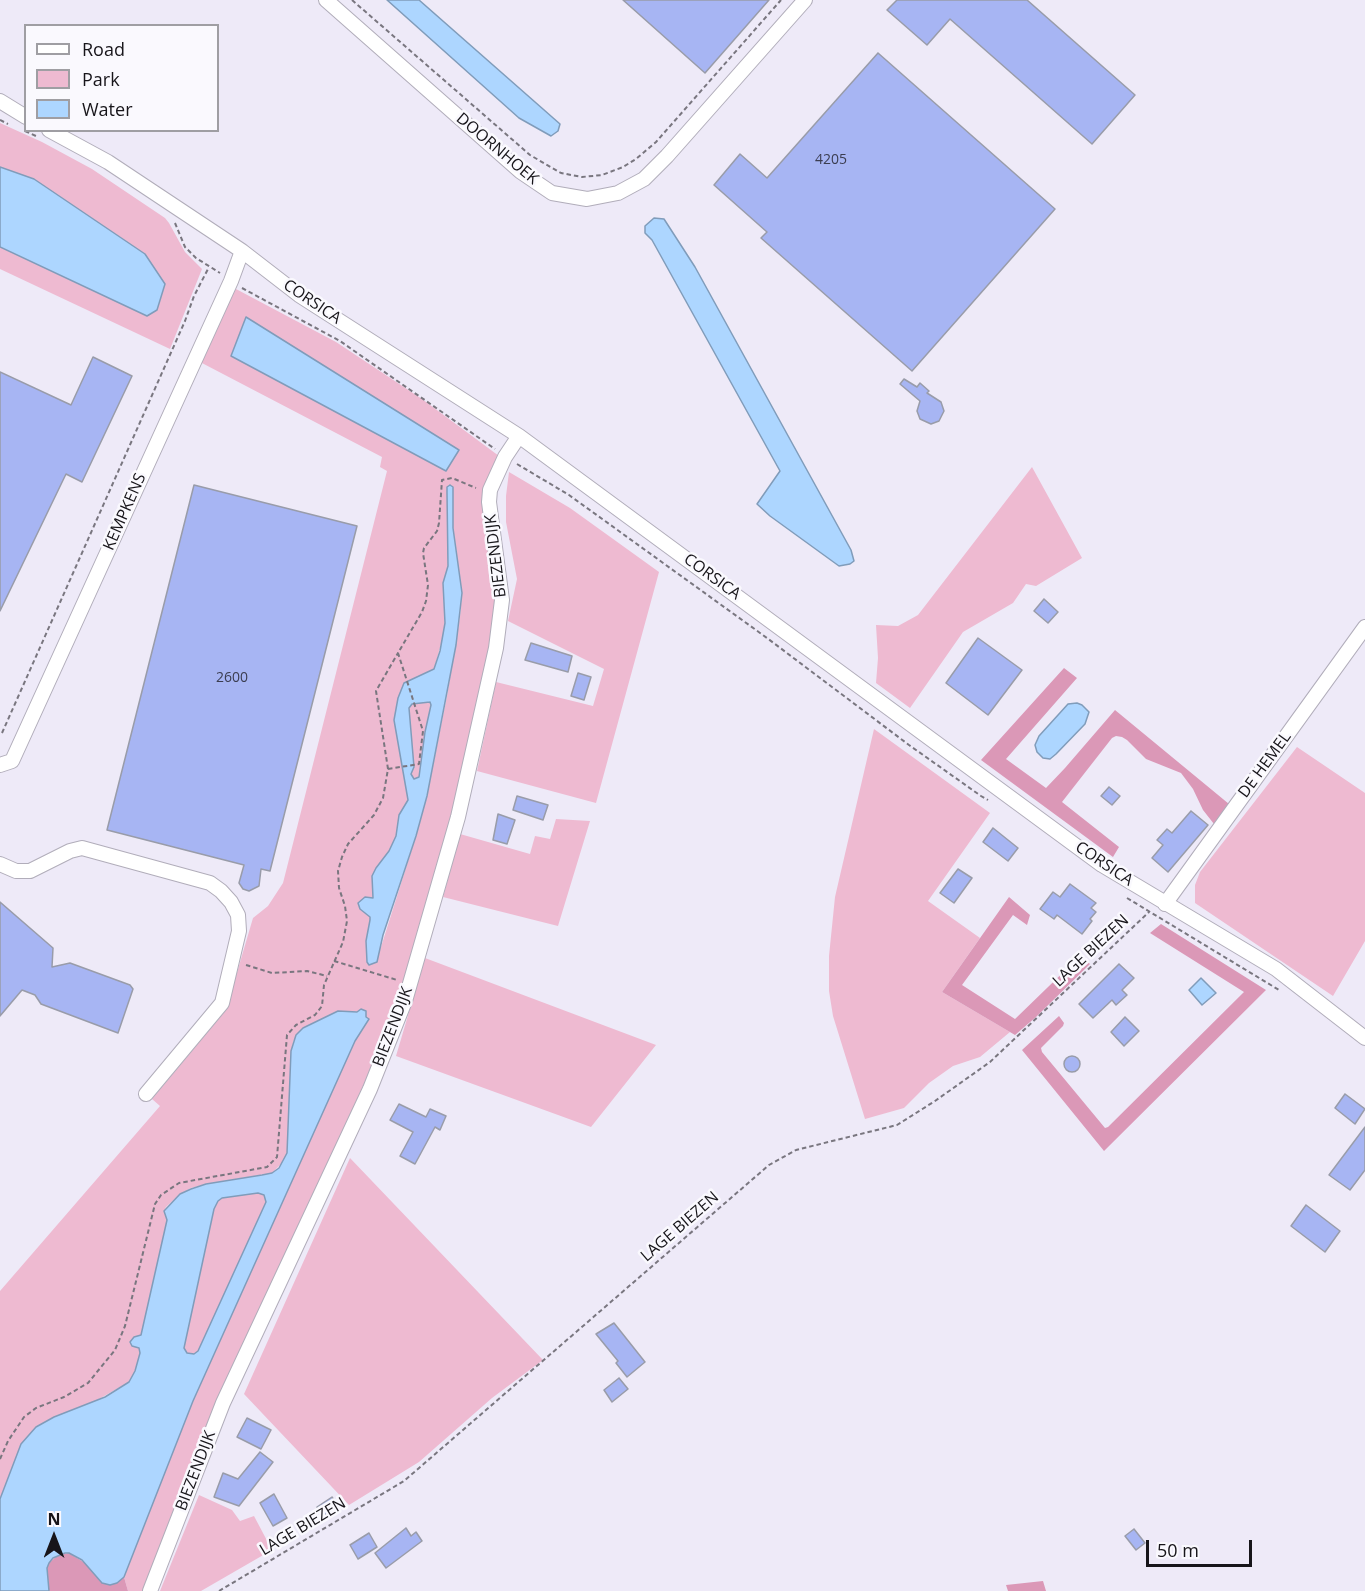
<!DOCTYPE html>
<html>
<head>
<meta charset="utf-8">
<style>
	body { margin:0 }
	#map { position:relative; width:1365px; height:1591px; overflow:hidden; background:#eeeaf8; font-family:"Open Sans",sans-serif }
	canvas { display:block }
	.legend { position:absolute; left:24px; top:24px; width:195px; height:108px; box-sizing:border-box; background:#faf9fe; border:2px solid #9f9ea3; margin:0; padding:8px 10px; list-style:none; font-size:18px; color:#17151a }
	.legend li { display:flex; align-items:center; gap:12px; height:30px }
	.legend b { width:30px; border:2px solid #9f9ea3 }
	.north { position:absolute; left:24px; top:1507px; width:60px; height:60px; -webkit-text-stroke:4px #faf9fe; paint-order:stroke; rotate:0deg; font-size:16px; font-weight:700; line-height:24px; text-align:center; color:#17151a }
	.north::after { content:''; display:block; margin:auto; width:21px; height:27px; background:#17151a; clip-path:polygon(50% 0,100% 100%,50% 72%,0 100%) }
	.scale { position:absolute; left:1146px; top:1540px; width:106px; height:27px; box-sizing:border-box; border:3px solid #17151a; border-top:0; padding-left:8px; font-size:18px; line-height:21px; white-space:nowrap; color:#17151a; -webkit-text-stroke:4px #faf9fe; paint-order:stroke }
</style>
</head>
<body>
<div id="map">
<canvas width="1365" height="1591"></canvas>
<ul class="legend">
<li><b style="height:8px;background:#fff"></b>Road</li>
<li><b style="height:16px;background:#eebad1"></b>Park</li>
<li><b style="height:16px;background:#add6ff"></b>Water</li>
</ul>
<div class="north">N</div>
<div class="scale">50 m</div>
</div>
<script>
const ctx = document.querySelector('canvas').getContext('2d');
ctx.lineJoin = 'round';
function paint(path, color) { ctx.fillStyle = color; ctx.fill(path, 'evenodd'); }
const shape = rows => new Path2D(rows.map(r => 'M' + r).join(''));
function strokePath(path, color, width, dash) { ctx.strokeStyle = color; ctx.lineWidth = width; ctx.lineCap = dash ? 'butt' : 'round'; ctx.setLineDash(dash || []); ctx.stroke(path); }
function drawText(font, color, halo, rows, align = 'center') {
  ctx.font = font + ' "Open Sans",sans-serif'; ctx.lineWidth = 5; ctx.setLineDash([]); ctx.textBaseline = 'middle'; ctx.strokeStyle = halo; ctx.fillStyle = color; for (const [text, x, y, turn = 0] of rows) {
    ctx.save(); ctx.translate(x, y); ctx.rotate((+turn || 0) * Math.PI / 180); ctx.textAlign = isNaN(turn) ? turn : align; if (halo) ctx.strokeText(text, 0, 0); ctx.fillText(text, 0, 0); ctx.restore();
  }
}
paint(shape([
	[0,123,42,142,92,169,165,218,169,223,185,252,202,269,170,349,0,269,0,247,147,315,165,284,145,254,34,179,0,167],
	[236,289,336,342,422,399,499,456,488,478,484,493,494,578,495,619,464,781,384,1044,144,1591,128,1591,124,1577,193,1401,355,1041,369,1020,359,1010,357,1012,353,1011,293,1041,290,1111,287,1153,284,1161,272,1173,206,1184,191,1188,180,1194,166,1207,164,1211,167,1220,141,1335,131,1340,139,1348,140,1353,135,1371,129,1382,90,1404,0,1499,0,1291,160,1106,152,1099,226,1010,253,918,268,906,283,883,387,471,380,467,382,457,200,362,230,297],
	[247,318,459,450,459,451,232,357],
	[453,487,453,528,462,593,460,616,447,696,427,796,416,836,381,947,366,954,370,920,370,917,360,909,373,898,372,876,376,868,389,851,396,836,399,815,408,800,404,683,434,669,443,637,445,623,443,583,448,566,447,493],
	[1032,467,1082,558,1036,586,1026,584,1013,603,963,632,910,708,876,683,878,658,876,625,898,626,918,615],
	[509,472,570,508,659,572,596,803,477,771,496,682,593,706,604,669,508,621,517,579,506,522,506,496],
	[430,702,432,703,419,777,412,779,411,774,414,767,409,708,412,704],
	[874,729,990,813,928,901,980,938,942,992,1010,1032,980,1057,953,1066,929,1083,904,1108,865,1119,833,1016,829,991,829,956,835,897],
	[1297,747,1365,793,1365,941,1333,996,1195,903,1195,885,1200,872],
	[556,819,590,821,558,926,443,897,460,834,530,854,535,836,550,839],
	[425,958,656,1045,591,1127,396,1056],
	[350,1158,543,1360,492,1398,419,1462,349,1505,244,1394],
	[258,1193,264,1194,266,1202,198,1351,194,1354,187,1353,184,1348,214,1209,218,1201,222,1198],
	[199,1495,232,1510,240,1521,254,1516,272,1550,201,1591,160,1591]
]), '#eebad1');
paint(shape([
	[1064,668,1077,678,1006,759,1046,788,1065,768,1115,710,1229,804,1214,824,1203,810,1193,789,1181,773,1146,759,1127,740,1122,737,1116,736,1112,738,1062,802,1119,847,1113,857,981,760],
	[1009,897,1030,915,1027,925,1013,915,962,985,1015,1019,1080,956,1090,964,1036,1017,1015,1035,942,992],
	[1161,924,1266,990,1104,1151,1022,1050,1059,1016,1064,1023,1063,1026,1041,1048,1042,1052,1105,1128,1108,1127,1244,992,1150,933],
	[69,1553,117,1583,124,1577,128,1591,49,1591,47,1568,49,1563,58,1555],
	[1043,1581,1046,1591,1008,1591,1006,1585]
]), '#db98b7');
const water = shape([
	[387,0,419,0,560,124,558,131,551,136,519,118,387,0],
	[0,167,34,179,145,254,165,284,157,310,147,316,0,247,0,167],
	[654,218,664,219,695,267,851,550,854,561,850,564,839,566,770,516,757,504,780,471,652,240,645,233,645,226,654,218],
	[246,317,459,450,446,471,231,356,246,317],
	[450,485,453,487,453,528,462,593,456,645,427,796,416,836,383,935,377,962,369,965,367,962,366,941,370,920,370,917,360,909,358,903,365,897,373,898,372,876,376,868,389,851,396,836,399,815,408,800,394,720,398,698,404,683,434,669,440,651,445,623,443,583,448,566,447,493,447,487,450,485],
	[430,702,431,705,425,732,419,777,414,779,411,774,414,767,409,708,412,704,430,702],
	[1077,703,1082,705,1089,712,1085,724,1056,754,1050,759,1043,758,1037,752,1035,745,1039,736,1068,704,1077,703],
	[1201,978,1216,993,1202,1005,1189,990,1201,978],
	[361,1009,366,1011,366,1017,369,1019,355,1041,193,1401,124,1577,117,1583,110,1585,102,1583,82,1560,69,1553,65,1553,53,1558,49,1563,47,1568,49,1591,0,1591,0,1499,21,1444,36,1427,54,1417,105,1397,129,1382,135,1371,140,1353,139,1348,132,1346,130,1342,134,1337,141,1335,167,1220,164,1211,180,1194,191,1189,206,1184,262,1175,272,1173,279,1168,287,1153,291,1051,296,1035,303,1028,338,1011,357,1012,361,1009],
	[258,1193,264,1195,266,1202,198,1351,194,1354,187,1353,184,1348,214,1209,218,1201,222,1198,258,1193]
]);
paint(water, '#add6ff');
strokePath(water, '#809cba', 1.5);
const building = shape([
	[623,0,769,0,705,73,623,0],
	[897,0,1027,0,1135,95,1092,144,950,19,927,45,887,10,897,0],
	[878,53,1055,209,912,371,761,238,767,232,714,185,740,154,767,178,878,53],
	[93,357,132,376,82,482,66,474,0,611,0,372,71,405,93,357],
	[904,379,917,387,920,383,929,391,927,393,941,402,944,411,939,421,931,424,920,419,917,411,920,401,900,384,904,379],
	[194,485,357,526,270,871,261,869,259,886,249,891,243,889,239,883,244,865,107,830,194,485],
	[1044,599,1058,612,1048,623,1034,611,1044,599],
	[978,638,1022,670,988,715,946,683,978,638],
	[531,643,572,656,568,672,525,660,531,643],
	[578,673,591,677,584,700,571,696,578,673],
	[1109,787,1120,796,1112,805,1101,796,1109,787],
	[517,796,548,805,543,820,513,810,517,796],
	[1191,811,1208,825,1168,872,1152,858,1163,845,1157,840,1167,829,1172,833,1191,811],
	[498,814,515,820,507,844,493,840,498,814],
	[993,828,1018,848,1008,861,983,842,993,828],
	[958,869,972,878,954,903,940,893,958,869],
	[1070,884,1096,903,1091,908,1096,912,1090,919,1092,921,1082,934,1057,915,1054,919,1040,909,1053,892,1060,897,1070,884],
	[0,902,53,948,52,967,70,963,130,985,133,989,118,1033,41,1004,35,995,22,990,0,1016,0,902],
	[1119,964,1134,978,1122,990,1127,995,1116,1005,1112,1000,1093,1018,1079,1004,1119,964],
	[1125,1017,1139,1031,1124,1046,1111,1032,1125,1017],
	'1064 1064a8 8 0 1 1 16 0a8 8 0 1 1-16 0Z',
	[1345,1094,1365,1109,1355,1124,1335,1108,1345,1094],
	[399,1104,426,1117,430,1109,446,1116,440,1130,435,1127,415,1164,400,1156,413,1132,390,1120,399,1104],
	[1365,1127,1365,1170,1350,1190,1329,1175,1365,1127],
	[1306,1205,1340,1231,1325,1252,1291,1226,1306,1205],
	[614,1323,645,1362,627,1377,616,1363,618,1361,596,1334,614,1323],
	[619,1378,628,1389,612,1402,604,1390,619,1378],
	[247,1418,271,1430,261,1449,237,1437,247,1418],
	[260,1452,273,1462,239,1506,214,1497,223,1473,238,1479,260,1452],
	[274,1494,287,1518,273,1526,260,1503,274,1494],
	[332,1497,338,1506,323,1516,317,1507,332,1497],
	[406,1528,411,1536,416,1532,422,1541,386,1568,375,1553,406,1528],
	[1134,1529,1145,1543,1136,1550,1125,1536,1134,1529],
	[369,1533,377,1547,358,1559,350,1545,369,1533]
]);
paint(building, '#a7b5f3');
strokePath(building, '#999ca9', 1.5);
const minor = shape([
	[326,0,521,172,552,193,587,199,618,193,644,179,667,156,805,0],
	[0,101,26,117],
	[49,130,108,162,242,251,299,295,519,436,1102,865,1276,969,1365,1038],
	[0,765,12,761,231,281,242,251],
	[0,864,16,871,30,871,70,851,82,848,210,883,221,891,231,902,238,915,239,931,222,1003,146,1094],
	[1165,904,1365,627],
	[150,1591,223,1403,370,1089,405,1001,458,817,496,648,502,600,489,502,490,490,505,457,519,436]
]);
strokePath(minor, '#b1adba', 16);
strokePath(shape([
	[352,0,530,155,561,173,582,177,602,175,623,167,636,159,656,142,781,0],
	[0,120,8,124],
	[25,131,36,136],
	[175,223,185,247,196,258,220,273],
	[242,288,340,341,495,449],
	[517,464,569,495,767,638,909,745,981,796,988,800],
	[2,733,185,321,194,296,209,267],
	[388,769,419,764,423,731,398,653,422,612,426,601,428,585,423,553,424,548,437,531,439,523,442,480,452,478,476,488],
	[1127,898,1279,990],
	[334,961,397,980],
	[246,965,272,973,307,971,327,976],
	[0,1459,8,1441,24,1417,36,1408,64,1397,88,1383,115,1350,125,1326,155,1204,161,1195,179,1183,267,1167,277,1157,287,1035,296,1025,315,1015,322,1006,324,985,343,942,347,921,345,906,339,888,338,871,342,857,348,844,374,815,383,798,388,769,376,691,398,653],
	[219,1591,404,1481,769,1165,796,1150,897,1125,935,1101,990,1062,1149,912]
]), '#79767f', 2, [4.5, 3]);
strokePath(minor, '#fff', 14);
drawText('14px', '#3b3d50', null, [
	["4205",831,160],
	["2600",232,678]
]);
drawText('16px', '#17151a', '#faf9fe', [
	["DOORNHOEK",497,149,40],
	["CORSICA",312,302,34],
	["KEMPKENS",125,512,-66],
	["BIEZENDIJK",496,556,-97],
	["CORSICA",712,577,36],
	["DE HEMEL",1265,765,-54],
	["CORSICA",1104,864,34],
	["LAGE BIEZEN",1091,951,-43],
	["BIEZENDIJK",393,1027,-69],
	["LAGE BIEZEN",680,1227,-41],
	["BIEZENDIJK",196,1471,-69],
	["LAGE BIEZEN",303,1527,-31]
]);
</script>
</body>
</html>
